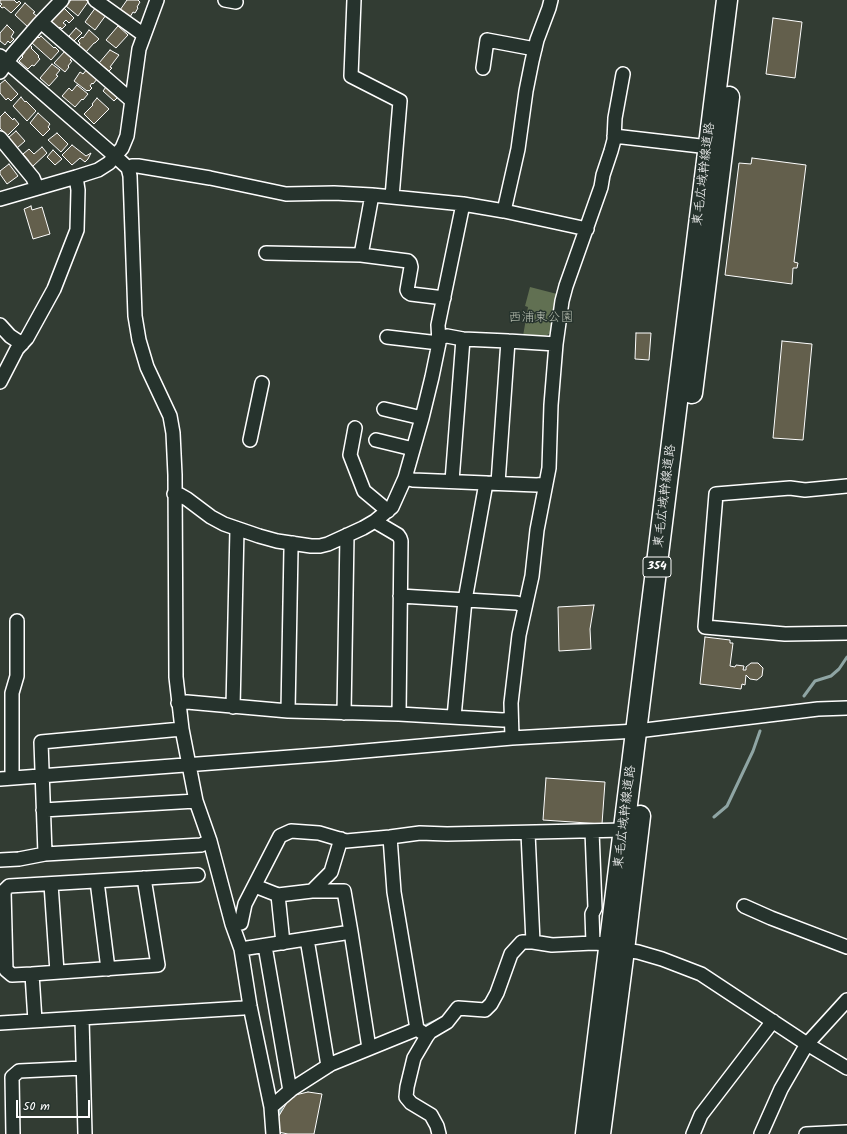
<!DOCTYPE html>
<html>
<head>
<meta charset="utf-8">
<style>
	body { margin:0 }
	#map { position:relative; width:847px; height:1134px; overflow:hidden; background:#323c33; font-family:Kalam,sans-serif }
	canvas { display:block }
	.scale { position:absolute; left:16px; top:1100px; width:74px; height:18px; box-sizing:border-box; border:2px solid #fff; border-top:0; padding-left:5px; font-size:12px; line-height:14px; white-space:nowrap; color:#fff; -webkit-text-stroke:3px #26332d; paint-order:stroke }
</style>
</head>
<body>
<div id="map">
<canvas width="847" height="1134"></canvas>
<div class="scale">50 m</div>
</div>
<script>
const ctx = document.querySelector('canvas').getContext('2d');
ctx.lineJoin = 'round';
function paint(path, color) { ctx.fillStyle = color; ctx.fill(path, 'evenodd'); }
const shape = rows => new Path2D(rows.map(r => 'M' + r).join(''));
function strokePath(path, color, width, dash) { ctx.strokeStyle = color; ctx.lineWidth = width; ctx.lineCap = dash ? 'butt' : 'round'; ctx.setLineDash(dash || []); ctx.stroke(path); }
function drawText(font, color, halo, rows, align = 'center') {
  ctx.font = font + ' Kalam,"Klee One",sans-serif'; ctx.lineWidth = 3; ctx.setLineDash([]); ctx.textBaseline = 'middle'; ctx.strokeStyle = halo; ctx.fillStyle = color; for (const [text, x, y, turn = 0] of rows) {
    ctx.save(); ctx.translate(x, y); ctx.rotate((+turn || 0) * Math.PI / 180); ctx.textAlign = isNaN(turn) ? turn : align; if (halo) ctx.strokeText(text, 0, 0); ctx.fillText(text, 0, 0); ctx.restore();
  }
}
paint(shape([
	[530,287,557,294,554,305,555,321,553,332,541,338,523,336,528,307,525,306]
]), '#617052');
strokePath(shape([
	[804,696,815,681,831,676,839,669,847,657],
	[714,817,727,806,753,751,760,731],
	[422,1027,444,1017],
	[278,1119,283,1103]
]), '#8fa5a4', 3);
const building = shape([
	[0,0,14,0,17,3,19,1,21,3,11,13,4,7,2,8,0,6,2,4,0,3,0,0],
	[71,0,86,0,88,2,78,16,66,6,71,0],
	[127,0,138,0,140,2,137,7,138,8,135,13,133,12,130,17,120,10,127,0],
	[25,3,35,12,33,13,38,17,29,28,15,15,25,3],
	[96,7,106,15,95,30,85,22,96,7],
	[64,8,74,18,69,23,66,20,63,23,66,25,62,29,60,27,58,29,51,22,64,8],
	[773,18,802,22,795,78,766,74,773,18],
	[7,25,14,32,11,37,14,39,10,43,8,41,5,45,0,41,0,33,7,25],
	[118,26,128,35,116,48,106,40,118,26],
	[76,28,82,33,74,41,69,36,76,28],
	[89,30,99,39,95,43,94,43,86,52,79,45,80,43,78,41,82,37,83,38,89,30],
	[41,36,54,48,55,47,59,51,51,60,32,43,38,37,39,38,41,36],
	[30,45,32,47,31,48,39,56,38,57,40,59,34,66,32,65,28,69,19,61,23,57,22,56,25,52,24,51,30,45],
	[66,50,73,57,70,60,72,61,68,66,69,67,65,72,54,63,66,50],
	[110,50,119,55,110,67,112,68,109,71,99,63,110,50],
	[52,64,60,70,56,75,58,76,49,86,40,78,52,64],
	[88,68,98,78,93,84,92,83,90,86,92,88,89,91,88,90,87,91,74,81,80,72,83,74,88,68],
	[5,80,18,94,11,101,8,98,6,100,0,93,0,84,5,80],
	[77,85,88,94,83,100,82,99,75,107,62,96,69,88,72,91,77,85],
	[106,87,118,97,114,101,103,91,106,87],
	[21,97,25,102,26,101,36,111,27,121,13,106,21,97],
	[97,98,109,109,94,124,84,114,93,105,92,104,97,98],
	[5,112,13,120,14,118,19,124,7,136,0,128,0,117,5,112],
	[38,113,50,124,48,127,50,129,43,136,30,123,38,113],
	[16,131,25,141,17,148,8,138,16,131],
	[57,133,68,144,61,152,48,140,57,133],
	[72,145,86,156,91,153,88,159,85,162,80,158,72,165,62,155,72,145],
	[42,147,47,153,32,167,27,162,29,161,23,154,29,149,34,154,42,147],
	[53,150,62,159,55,165,47,157,53,150],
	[752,158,806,165,794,262,798,263,797,268,793,268,792,284,725,275,739,163,751,164,752,158],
	[9,164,18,176,7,184,0,174,0,171,9,164],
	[31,206,32,210,42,207,50,234,33,239,24,209,31,206],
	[636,333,651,333,649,360,635,359,636,333],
	[782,341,812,344,803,440,773,438,782,341],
	[594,605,590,629,591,649,559,651,558,607,594,605],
	[705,637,730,640,730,643,733,643,730,666,735,667,736,665,744,666,743,670,746,670,746,667,751,663,758,663,763,668,762,676,757,680,750,679,746,675,745,685,742,684,741,689,700,684,705,637],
	[546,778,605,782,602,824,543,820,546,778],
	[308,1092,322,1094,314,1134,288,1134,278,1132,277,1119,291,1096,308,1092]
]);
paint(building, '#635f4c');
strokePath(building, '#fff', 1);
const minor = shape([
	[95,0,144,35],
	[225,0,236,2],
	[354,0,351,76,400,101,392,197],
	[41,22,131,100],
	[0,56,115,156,128,168,130,176,135,316,139,340,147,367,170,416,173,433,175,475,176,677,182,729,196,801,210,841,232,924,241,949,250,1006,271,1107,273,1134],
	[483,68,487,40,535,49],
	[0,72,13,54,39,24,62,0],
	[614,136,709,147],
	[0,138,33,178,37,188],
	[128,168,132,166,138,166,210,178,286,194,334,193,372,195,463,204,504,211,587,229],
	[372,195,361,255,408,261,410,263,411,267,407,290,408,292,411,294,444,298],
	[0,199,76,177,98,170,109,163,122,148,127,136,139,49,157,0],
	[504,211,518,149,526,91,532,61,537,40,549,8,551,0],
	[266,253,361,255],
	[0,325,10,336,22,344],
	[387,337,439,343],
	[439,338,447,336,463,339,508,341,556,344],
	[0,382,17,349,27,338,54,289,77,230,78,190,76,177],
	[384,409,422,418],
	[355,428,350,455,364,491,388,511],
	[250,440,262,383],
	[376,440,413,449],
	[405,478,413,480,486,483,537,485,546,484],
	[452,481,463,339],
	[498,483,508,341],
	[847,486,805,490,790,488,716,494,705,627,785,634,847,633],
	[174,494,180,495,187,499,211,517,224,524,259,536,277,541,311,546,320,546,328,544,363,528,375,521,392,507,405,478,422,418,432,377,439,343,438,325,463,204],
	[375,521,381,525,398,535,400,538,401,541,399,714],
	[400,596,517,603,525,606],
	[178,703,187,702,288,711,399,714,503,720,511,719],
	[233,707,237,529],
	[288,711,291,549,293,543],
	[344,713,347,535],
	[454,717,465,600,486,483],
	[512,738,511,703,519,635,532,576,537,530,549,468,551,405,556,344,562,301,566,286,601,187,603,175,611,151,614,140,615,118,623,74],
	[12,778,12,693,17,676,17,621],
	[0,779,330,754,512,738,637,731,818,709,847,708],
	[43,810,196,801],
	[592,831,595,908,592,914,593,943],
	[528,833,533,942],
	[390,837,394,892,417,1029],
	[45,854,41,742,182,729],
	[0,860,19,859,45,854,201,845,210,841],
	[97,881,108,969],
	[51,884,57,972],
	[255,886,278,895,312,891,331,872,341,839],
	[278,895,283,943],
	[744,906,771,918,847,947],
	[232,924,241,923,245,904,280,836,291,831,319,833,346,841,390,837,420,833,447,834,624,830],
	[351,932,369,1048],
	[307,939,328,1066],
	[265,946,290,1091],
	[241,949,351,932,344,891,312,891],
	[624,950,638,952,662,959,701,974,807,1044,847,1068],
	[32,974,158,965,144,878],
	[82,1018,85,1134],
	[35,1021,32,974,12,975,6,970,4,891,9,886,198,875],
	[0,1023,243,1008,250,1006],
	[271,1107,292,1089,331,1064,417,1029,423,1033],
	[13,1134,12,1077,19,1071,83,1068],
	[439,1134,437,1126,431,1115,411,1103,406,1097,407,1087,414,1058,427,1036,430,1032,447,1022,458,1008,485,1010,491,1004,497,993,511,954,522,942,533,942,552,945,593,943,609,944],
	[693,1134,701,1115,773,1021],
	[761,1134,781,1089,807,1044,847,1000],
	[806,1134,847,1132]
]);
const highway = shape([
	[692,393,729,97],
	[586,1134,727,0],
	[600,1134,624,950,640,816]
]);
strokePath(minor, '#fff', 16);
strokePath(highway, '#fff', 23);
strokePath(minor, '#26332d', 13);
strokePath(highway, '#26332d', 20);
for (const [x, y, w] of [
	[657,567,28]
]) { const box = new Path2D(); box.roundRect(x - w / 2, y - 10, w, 20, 3); ctx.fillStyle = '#26332d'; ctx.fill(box); strokePath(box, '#fff', 1); }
drawText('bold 12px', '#fff', null, [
	["354",657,567]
]);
drawText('13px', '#fff', '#26332d', [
	["東毛広域幹線道路",705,174,-83],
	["東毛広域幹線道路",666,496,-83],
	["東毛広域幹線道路",626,817,-83]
]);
drawText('13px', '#b8bfb1', '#26332d', [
	["西浦東公園",541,319]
]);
</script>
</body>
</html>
